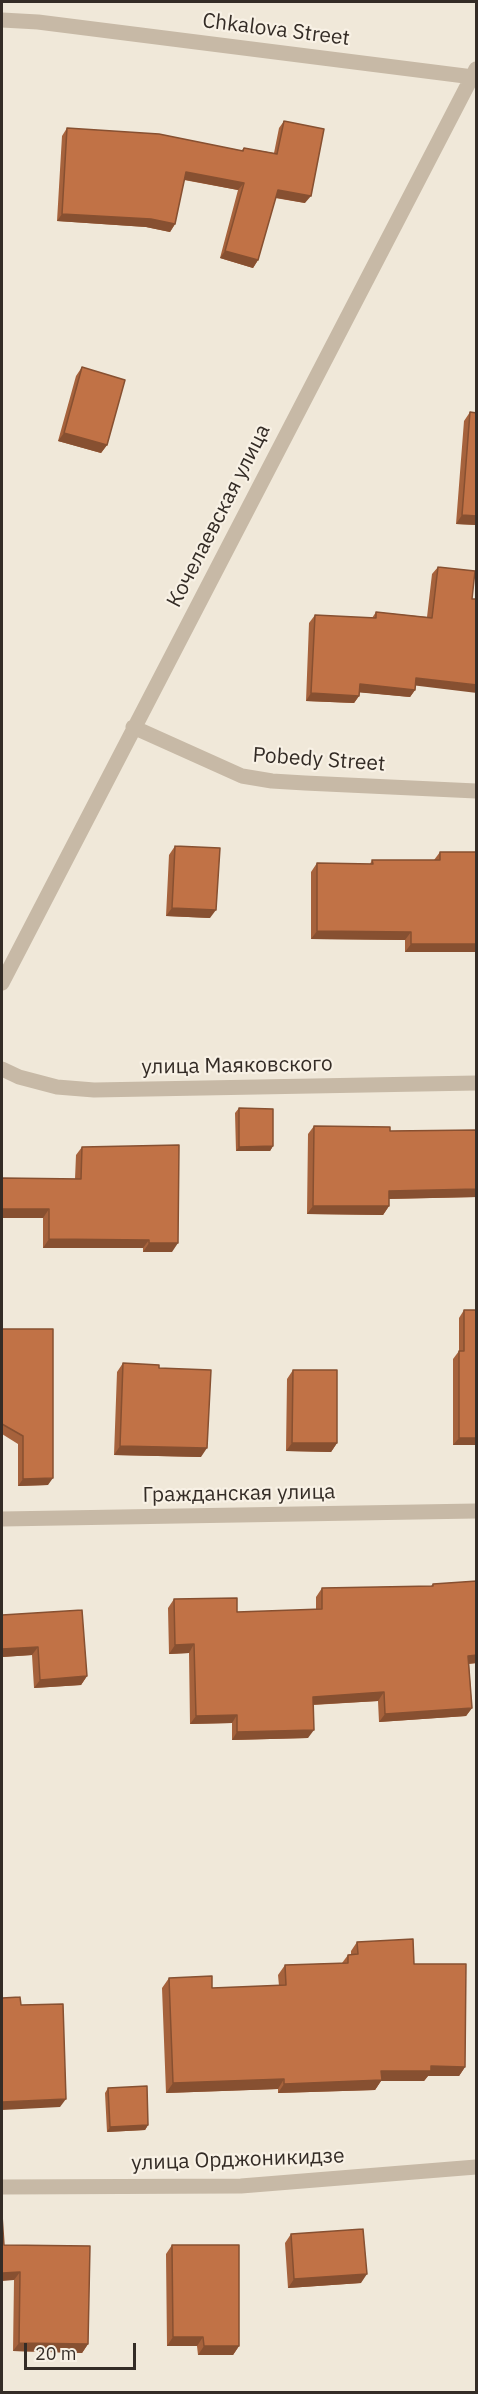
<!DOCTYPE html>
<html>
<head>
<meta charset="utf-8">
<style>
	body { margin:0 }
	#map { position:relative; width:478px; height:2394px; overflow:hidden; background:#f0e8d9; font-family:"IBM Plex Sans",sans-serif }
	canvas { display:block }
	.frame { position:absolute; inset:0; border:3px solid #342c26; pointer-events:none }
	.scale { position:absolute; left:24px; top:2343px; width:112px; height:27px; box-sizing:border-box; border:3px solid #342c26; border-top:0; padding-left:8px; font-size:18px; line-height:21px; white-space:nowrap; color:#342c26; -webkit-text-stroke:4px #f8f1e5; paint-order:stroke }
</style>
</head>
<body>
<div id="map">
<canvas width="478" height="2394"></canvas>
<div class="frame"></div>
<div class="scale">20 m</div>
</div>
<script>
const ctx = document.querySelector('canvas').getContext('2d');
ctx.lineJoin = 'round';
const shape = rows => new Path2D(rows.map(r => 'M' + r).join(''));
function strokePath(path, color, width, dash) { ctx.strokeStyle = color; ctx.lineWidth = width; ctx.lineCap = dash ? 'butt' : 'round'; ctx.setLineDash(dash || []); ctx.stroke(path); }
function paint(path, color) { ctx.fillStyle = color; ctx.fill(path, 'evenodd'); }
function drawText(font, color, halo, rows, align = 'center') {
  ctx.font = font + ' "IBM Plex Sans",sans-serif'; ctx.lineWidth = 4.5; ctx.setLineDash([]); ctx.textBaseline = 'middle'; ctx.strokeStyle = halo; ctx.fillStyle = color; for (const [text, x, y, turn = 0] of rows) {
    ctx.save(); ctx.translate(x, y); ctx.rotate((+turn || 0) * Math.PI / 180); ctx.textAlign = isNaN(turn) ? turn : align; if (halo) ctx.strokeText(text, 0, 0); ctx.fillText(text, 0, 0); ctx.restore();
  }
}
strokePath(shape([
	[2,20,38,22,473,77],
	[133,727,242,776,272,781,305,783,476,791],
	[2,983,476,69],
	[2,1069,19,1077,57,1087,94,1090,476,1083],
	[2,1519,476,1511],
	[2,2187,241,2186,476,2167]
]), '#c7b9a6', 15);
paint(shape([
	[284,121,305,203,275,198,258,260,253,268,220,258,238,190,184,180,175,224,170,232,146,227,57,221,62,136,67,128,241,151,244,148,274,153,279,128],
	[82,367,107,445,101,453,58,441,76,376],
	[470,412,477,525,456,524,464,421],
	[438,567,475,571,415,686,415,690,410,697,359,692,359,696,354,703,306,701,309,623,315,615,372,618,376,612,427,617,432,574],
	[175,846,210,918,166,916,169,855],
	[440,852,477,852,477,952,405,952,405,940,311,939,311,872,317,863,370,864,372,860,434,860],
	[239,1108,273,1146,270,1151,236,1151,235,1113],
	[314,1126,390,1131,477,1130,477,1197,389,1199,389,1206,383,1215,307,1214,308,1134],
	[82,1147,172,1252,143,1252,143,1248,43,1248,43,1218,2,1218,75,1179,76,1155],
	[464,1310,477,1310,477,1445,453,1445,453,1359,459,1351,459,1318],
	[2,1329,48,1485,18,1486,18,1444,2,1434],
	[123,1363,159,1368,201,1457,114,1455,117,1372],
	[293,1370,337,1443,331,1452,286,1451,287,1379],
	[477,1581,477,1663,469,1664,472,1708,466,1716,379,1722,378,1701,313,1705,308,1738,232,1740,232,1723,190,1724,189,1653,169,1654,168,1608,174,1599,237,1612,316,1610,316,1597,322,1588,431,1586,433,1584],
	[2,1615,87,1676,81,1685,34,1688,32,1655,2,1657],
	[357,1942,414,1964,465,2067,459,2076,428,2076,424,2081,381,2081,375,2090,278,2093,278,2089,166,2093,162,1988,169,1978,212,1988,279,1986,278,1975,285,1965,342,1963,348,1955,351,1955,351,1951],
	[108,2088,148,2125,145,2130,107,2132,105,2093],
	[477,2202,477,2247,475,2204],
	[291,2234,361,2283,288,2288,285,2243],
	[4,2245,88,2344,82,2353,13,2351,14,2280],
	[172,2245,239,2346,233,2355,198,2355,197,2346,167,2346,166,2254]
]), '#a6623c');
paint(shape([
	[186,172,244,183,238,190,181,179],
	[278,190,311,196,305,203,272,197],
	[62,214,151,219,175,224,170,232,146,227,57,221],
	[225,251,258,260,253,268,220,258],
	[64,433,107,445,101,453,58,441],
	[462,515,477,516,477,525,456,524],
	[416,678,477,685,477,693,411,685],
	[360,684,415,690,410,697,355,692],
	[311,693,359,696,354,703,306,701],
	[172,908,216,910,210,918,166,916],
	[317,931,411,932,405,940,311,939],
	[411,944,477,944,477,952,405,952],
	[273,1146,270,1151,236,1151,239,1147],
	[477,1189,477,1197,383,1199,389,1191],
	[313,1206,389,1206,383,1215,307,1214],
	[2,1209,49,1209,43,1218,2,1218],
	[49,1239,149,1240,143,1248,43,1248],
	[149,1243,178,1243,172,1252,143,1252],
	[459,1438,477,1438,477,1445,453,1445],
	[292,1443,337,1443,331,1452,286,1451],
	[120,1446,207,1448,201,1457,114,1455],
	[53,1478,48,1485,18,1486,23,1479],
	[194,1644,189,1653,169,1654,175,1645],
	[38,1647,32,1655,2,1657,2,1649],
	[477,1655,477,1663,463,1664,468,1656],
	[87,1676,81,1685,34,1688,40,1680],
	[384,1692,378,1701,307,1705,313,1697],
	[472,1708,466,1716,379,1722,385,1714],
	[237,1715,232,1723,190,1724,196,1716],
	[314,1730,308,1738,232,1740,237,1732],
	[431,2066,465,2067,459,2076,428,2076,424,2081,381,2081,375,2090,278,2093,284,2084,381,2071],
	[284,2079,278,2089,166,2093,173,2083],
	[66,2099,60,2107,2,2110,2,2102],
	[148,2125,145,2130,107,2132,110,2127],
	[20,2272,14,2280,2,2281,2,2273],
	[367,2274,361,2283,288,2288,294,2279],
	[173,2337,203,2337,197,2346,167,2346],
	[19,2343,88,2344,82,2353,13,2351],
	[204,2346,239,2346,233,2355,198,2355]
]), '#875031');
const building = shape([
	[284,121,324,129,311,196,278,190,258,260,225,251,244,183,186,172,175,224,151,219,62,214,67,128,159,134,243,151,244,148,277,154,284,121],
	[82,367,125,380,107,445,64,433,82,367],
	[470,412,477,413,477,516,462,515,470,412],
	[438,567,475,571,472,599,477,599,477,685,416,678,415,690,360,684,359,696,311,693,315,615,376,618,376,612,432,618,438,567],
	[175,846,220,848,216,910,172,908,175,846],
	[440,852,477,852,477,944,411,944,411,932,317,931,317,863,373,864,372,860,440,860,440,852],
	[239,1108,273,1109,273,1146,239,1147,239,1108],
	[314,1126,390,1127,390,1131,477,1130,477,1189,389,1191,389,1206,313,1206,314,1126],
	[179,1145,178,1243,149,1243,149,1240,49,1239,49,1209,2,1209,2,1178,81,1179,82,1147,179,1145],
	[464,1310,477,1310,477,1438,459,1438,459,1351,464,1351,464,1310],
	[2,1329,53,1329,53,1478,23,1479,23,1436,2,1424,2,1329],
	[123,1363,159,1365,159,1368,211,1370,207,1448,120,1446,123,1363],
	[293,1370,337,1370,337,1443,292,1443,293,1370],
	[477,1581,477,1655,468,1656,472,1708,385,1714,384,1692,313,1697,314,1730,237,1732,237,1715,196,1716,194,1644,175,1645,174,1599,237,1598,237,1612,322,1609,322,1588,433,1586,433,1584,477,1581],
	[82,1610,87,1676,40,1680,38,1647,2,1649,2,1615,82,1610],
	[413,1939,414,1964,466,1964,465,2067,431,2066,431,2071,381,2071,382,2080,284,2084,284,2079,173,2083,169,1978,212,1976,212,1988,286,1985,285,1965,348,1963,348,1955,358,1954,357,1942,413,1939],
	[20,1997,21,2005,63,2004,66,2099,2,2102,2,1998,20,1997],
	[147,2086,148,2125,110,2127,108,2088,147,2086],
	[2,2215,4,2245,90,2246,88,2344,19,2343,20,2272,2,2273,2,2215],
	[363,2229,367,2274,294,2279,291,2234,363,2229],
	[172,2245,239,2245,239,2346,204,2346,203,2337,173,2337,172,2245]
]);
paint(building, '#c17246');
strokePath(building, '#875031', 1.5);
drawText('21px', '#342c26', '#f8f1e5', [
	["Chkalova Street",276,30,7],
	["Кочелаевская улица",219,516,-63],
	["Pobedy Street",319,760,4],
	["улица Маяковского",237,1066,-1],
	["Гражданская улица",239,1494,-1],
	["улица Орджоникидзе",238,2160,-2]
]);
</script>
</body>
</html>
